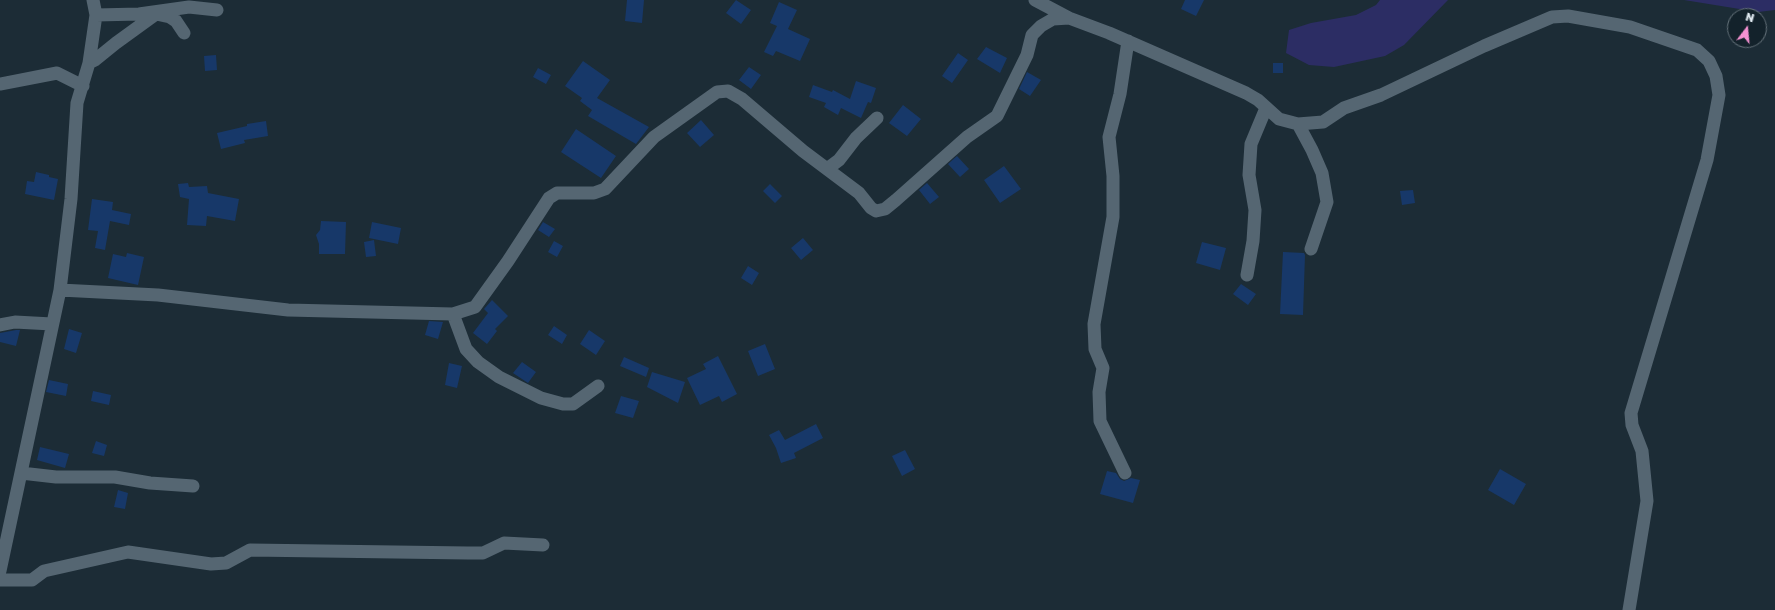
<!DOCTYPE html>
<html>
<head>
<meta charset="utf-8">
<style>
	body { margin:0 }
	#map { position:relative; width:1775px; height:610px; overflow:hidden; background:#1c2c36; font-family:"Golos Text",sans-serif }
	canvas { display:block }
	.north { position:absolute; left:1727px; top:8px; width:40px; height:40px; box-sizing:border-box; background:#13222b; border:1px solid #66737b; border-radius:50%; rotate:16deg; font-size:11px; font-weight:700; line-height:16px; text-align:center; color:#e2ecf3 }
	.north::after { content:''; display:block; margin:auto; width:14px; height:18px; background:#f591d2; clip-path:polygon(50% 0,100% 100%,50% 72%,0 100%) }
</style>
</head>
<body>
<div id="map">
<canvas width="1775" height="610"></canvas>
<div class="north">N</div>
</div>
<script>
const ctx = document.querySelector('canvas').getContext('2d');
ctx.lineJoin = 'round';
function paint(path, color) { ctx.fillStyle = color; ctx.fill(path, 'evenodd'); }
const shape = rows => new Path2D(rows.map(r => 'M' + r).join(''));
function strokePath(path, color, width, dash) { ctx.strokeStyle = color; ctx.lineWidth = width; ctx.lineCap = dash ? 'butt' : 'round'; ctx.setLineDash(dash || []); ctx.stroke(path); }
paint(shape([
	[1380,0,1448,0,1404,45,1385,56,1334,67,1309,65,1286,53,1289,30,1311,23,1356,15,1376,5],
	[1684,0,1775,0,1775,10,1758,12]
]), '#2c2d64');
paint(shape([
	[627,0,644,0,642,23,625,21],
	[736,0,751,10,741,24,726,13],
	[1185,0,1204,0,1196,16,1181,9],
	[779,2,797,10,788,29,810,39,800,61,776,51,773,56,764,52,777,26,770,23],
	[986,47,1007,58,1000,73,977,59],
	[958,53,968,60,952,83,942,76],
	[216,55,217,70,205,71,204,56],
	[583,61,610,80,597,98,649,127,636,144,588,116,592,110,580,101,582,98,565,86],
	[1273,63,1283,63,1283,73,1273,73],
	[749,67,761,75,751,89,739,80],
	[538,68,551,75,546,84,533,77],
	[1027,72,1041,80,1030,96,1019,89],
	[856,81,876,88,871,103,868,102,861,118,841,108,838,115,824,107,826,103,809,97,813,85,832,92,833,90,850,99],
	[903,105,921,119,907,136,889,123],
	[701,120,714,135,700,147,687,133],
	[266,121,268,136,244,140,245,143,221,149,217,133,247,126,247,124],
	[576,129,616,156,601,178,561,152],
	[957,156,969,169,960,177,948,164],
	[1004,166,1021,189,1000,203,984,180],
	[36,172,49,175,49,177,58,179,54,200,25,194,27,181,34,182],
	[188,183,189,187,207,186,208,193,239,199,235,221,207,216,206,226,187,225,189,199,180,197,178,184],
	[927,183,939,197,930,204,919,190],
	[770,184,782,196,775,203,763,191],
	[1413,190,1415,203,1402,205,1400,191],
	[92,199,113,202,112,210,131,214,129,225,110,221,105,250,95,248,98,231,88,230],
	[321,221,346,222,345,254,319,254,319,244,316,235,320,230],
	[372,222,401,228,398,244,369,238],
	[543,222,555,229,549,237,538,230],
	[803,238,813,250,801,260,791,248],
	[374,240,376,256,366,257,364,242],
	[554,241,563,246,557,257,548,252],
	[1202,242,1226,248,1220,270,1196,263],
	[1283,252,1304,253,1305,255,1303,315,1280,314],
	[127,253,144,257,138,285,108,278,113,254,126,257],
	[748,266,759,273,752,285,741,278],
	[1241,284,1256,294,1248,305,1233,294],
	[492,300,508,316,495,329,497,331,487,344,473,333,488,313,484,309],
	[429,321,443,322,438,339,425,335],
	[554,326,567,335,562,344,548,335],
	[69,329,82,333,76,353,64,349],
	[16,330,20,330,16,346,0,342,0,333],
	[589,330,605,341,596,355,580,344],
	[765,344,775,369,758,376,748,351],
	[718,356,737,394,722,402,719,396,700,405,687,378,706,369,703,364],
	[624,357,649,368,646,377,620,366],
	[522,362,536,372,528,383,513,373],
	[449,363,462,366,457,388,445,385],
	[652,372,685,382,678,403,647,387],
	[49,380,68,384,66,396,46,392],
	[93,391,111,395,109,405,91,401],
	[621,396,639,401,633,418,615,413],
	[816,424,823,438,794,453,796,458,781,463,776,448,769,435,779,430,785,440],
	[96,441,107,445,104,456,92,453],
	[40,447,69,454,65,468,37,460],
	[905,450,915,469,902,476,892,456],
	[1500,469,1526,484,1514,505,1488,490],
	[1107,471,1116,473,1120,479,1124,481,1131,478,1140,480,1133,503,1100,494],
	[118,490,128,493,125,509,114,507]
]), '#173869');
strokePath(shape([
	[1035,0,1069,18,1109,33,1246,93,1258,100,1279,119,1298,124,1323,122,1344,108,1381,95,1484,46,1552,17,1568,16,1630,27,1697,50,1709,61,1716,76,1719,95,1707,160,1631,413,1632,425,1642,451,1647,501,1629,610],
	[96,15,139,14,189,7,217,10],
	[89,63,95,60,116,43,156,14,170,17,176,21,184,33],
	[0,84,57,73,83,86],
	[1298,124,1312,150,1322,173,1327,202,1311,249],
	[827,169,839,160,856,138,877,118],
	[1247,275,1253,241,1255,210,1249,175,1251,144,1266,108],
	[60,290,158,295,288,310,453,314,466,349,478,362,499,377,541,398,563,404,573,404,598,386],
	[453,314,475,307,508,261,549,198,557,193,594,193,605,189,654,137,717,92,728,91,742,99,803,151,859,193,871,208,876,211,885,209,896,200,967,137,997,116,1027,55,1032,35,1041,26,1053,19,1069,18],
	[0,325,15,322,52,324],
	[21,473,56,477,115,477,150,483,193,486],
	[1125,473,1100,421,1099,392,1103,368,1095,349,1094,324,1113,217,1113,176,1109,137,1120,94,1128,41],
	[0,571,60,290,71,199,77,103,89,63,96,15,93,0],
	[0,580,32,580,44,571,128,552,211,564,226,563,250,550,468,553,483,553,504,543,543,545]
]), '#556672', 13);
</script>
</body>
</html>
